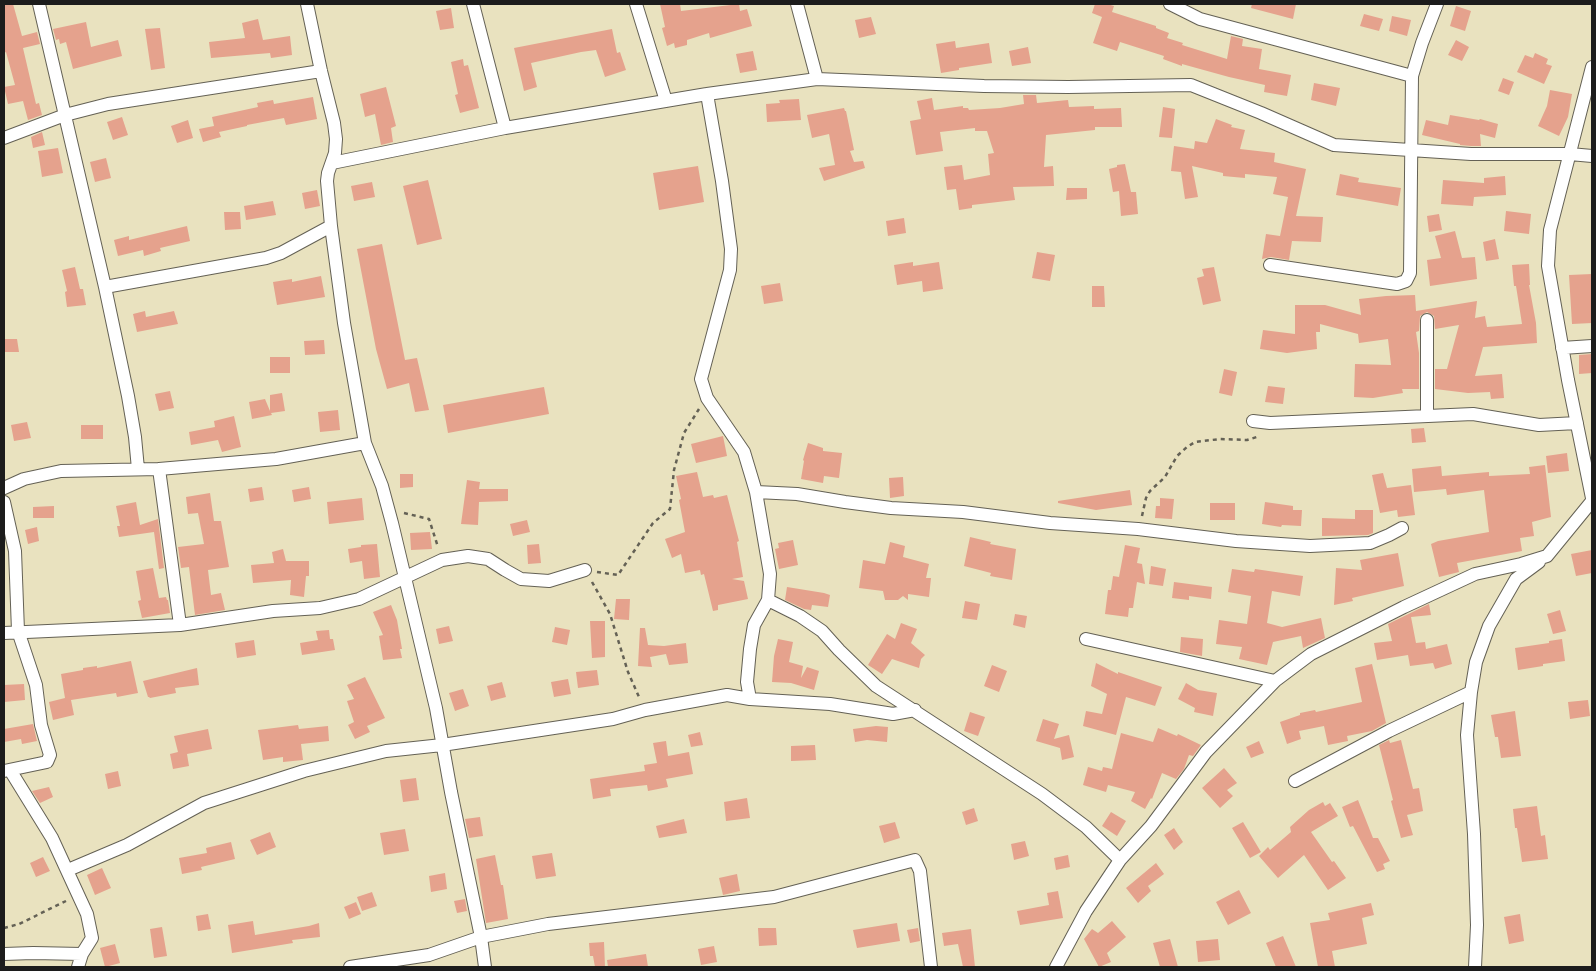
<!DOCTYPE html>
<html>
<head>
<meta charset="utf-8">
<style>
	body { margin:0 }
	#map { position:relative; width:1596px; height:971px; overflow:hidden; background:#e9e2bf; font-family:Itim,sans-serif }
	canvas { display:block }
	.frame { position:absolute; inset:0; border:5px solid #1c1c1c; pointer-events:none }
</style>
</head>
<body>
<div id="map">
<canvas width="1596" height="971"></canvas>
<div class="frame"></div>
</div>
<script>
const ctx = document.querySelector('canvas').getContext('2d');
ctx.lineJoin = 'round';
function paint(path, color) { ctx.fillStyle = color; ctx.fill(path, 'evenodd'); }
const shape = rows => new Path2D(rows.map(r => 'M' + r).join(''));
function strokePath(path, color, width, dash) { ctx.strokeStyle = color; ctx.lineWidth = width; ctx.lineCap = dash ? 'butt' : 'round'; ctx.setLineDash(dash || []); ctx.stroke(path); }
paint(shape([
	[4,4,13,4,22,36,37,32,40,44,23,48,36,104,39,103,42,115,28,120,23,101,8,104,4,87,15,85,6,52,4,53],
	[660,4,680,4,681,11,739,4,740,11,747,9,752,26,710,38,709,33,687,40,687,45,675,48,674,43,667,46,662,28,665,27],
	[1095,4,1107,4,1114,6,1112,12,1156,26,1156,28,1169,33,1167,38,1183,43,1182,45,1227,59,1231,36,1243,39,1242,46,1262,49,1259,69,1291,75,1287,96,1264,92,1265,85,1229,77,1182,64,1182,66,1163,59,1164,56,1120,42,1117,51,1093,43,1102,17,1092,13],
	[1252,4,1296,4,1293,19,1251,8],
	[1456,6,1471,11,1465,31,1450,26],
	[451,8,454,28,440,30,436,11],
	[1364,14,1383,19,1379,31,1360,26],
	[1392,16,1411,20,1407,36,1389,31],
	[871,17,876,34,859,38,855,20],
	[258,19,263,40,290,36,292,55,271,58,270,53,211,58,209,42,245,38,242,23],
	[86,22,91,47,118,40,122,56,73,69,66,42,60,44,59,39,56,40,53,29],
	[160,28,165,68,151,70,145,29],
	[612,29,617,53,620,52,626,70,605,77,596,50,581,52,531,63,537,87,524,91,514,48],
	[1456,40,1469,47,1462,61,1448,55],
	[955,41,956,48,989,43,992,63,959,68,959,70,941,73,936,44],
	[1028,47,1031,63,1012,66,1009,51],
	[753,51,757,70,740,73,736,54],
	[1535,53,1548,59,1546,64,1552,66,1544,84,1517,72,1525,55,1533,58],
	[463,59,464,66,468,65,479,108,460,113,455,95,458,94,451,62],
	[1503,78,1514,82,1509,95,1498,91],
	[1314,83,1340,88,1336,106,1311,100],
	[386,87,396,126,391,128,393,142,381,145,375,114,365,117,360,94],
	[1550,90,1572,94,1568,117,1559,136,1538,126,1547,106],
	[1023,95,1036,95,1037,103,1068,100,1069,107,1094,106,1094,109,1121,108,1122,127,1095,127,1095,130,1046,135,1044,167,1053,166,1054,186,1013,187,1015,200,972,205,972,208,959,210,956,189,947,190,944,167,962,165,964,180,990,175,988,154,994,153,987,131,975,131,975,128,940,132,943,151,916,155,910,121,921,119,917,101,932,98,934,110,963,106,963,108,968,108,969,110,1000,108,1024,104],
	[313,97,317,119,286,125,284,118,247,125,247,126,219,132,221,137,203,142,199,129,214,126,212,117,258,107,257,103,273,100,274,104],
	[799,99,801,120,767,122,766,104,780,103,779,100],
	[1163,107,1175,109,1172,138,1159,137],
	[844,108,845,111,846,111,854,150,850,151,854,162,863,161,865,168,824,181,819,168,835,165,829,134,812,138,807,115],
	[1450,115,1479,120,1480,119,1498,124,1495,138,1480,134,1481,146,1471,146,1460,145,1460,144,1422,135,1426,120,1448,125],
	[122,117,128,135,113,140,107,122],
	[1216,119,1232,125,1231,127,1245,130,1240,149,1275,153,1274,162,1306,169,1296,216,1323,217,1321,242,1292,241,1289,260,1271,257,1262,259,1266,234,1280,236,1288,197,1273,194,1277,177,1245,174,1245,178,1223,176,1223,173,1192,166,1198,197,1185,199,1181,172,1171,171,1174,146,1194,149,1195,141,1207,143],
	[188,120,193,138,177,143,171,126],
	[42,132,45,145,33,148,31,137],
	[58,148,63,173,42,177,38,151],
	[106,158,111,178,95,182,90,162],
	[1125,164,1131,192,1136,192,1138,214,1121,216,1119,191,1113,192,1109,169,1117,167,1117,165],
	[698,166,704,202,659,210,653,173],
	[1340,174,1359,178,1358,182,1401,188,1398,206,1336,195],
	[1505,176,1506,195,1474,197,1473,206,1441,204,1443,180,1484,183,1484,178],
	[428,180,442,239,417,245,403,186],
	[372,182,375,197,354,201,351,186],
	[1067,188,1087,188,1087,199,1066,200],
	[317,190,320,206,305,209,302,193],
	[273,201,276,215,246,220,244,206],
	[1506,211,1531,214,1529,234,1504,231],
	[224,212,240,212,241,229,225,230],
	[1439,214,1442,230,1429,232,1427,216],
	[904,218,906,233,888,236,886,221],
	[187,226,190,241,160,248,161,251,144,256,143,250,118,256,114,240,129,236,129,240],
	[1455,231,1462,258,1475,257,1477,279,1430,286,1427,260,1441,258,1435,236],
	[1495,239,1499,259,1486,261,1483,242],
	[382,244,405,360,417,358,429,410,415,412,409,383,387,389,376,349,357,249],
	[1037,252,1055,255,1050,281,1032,278],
	[913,262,913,266,939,262,943,289,923,292,922,281,897,285,894,265],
	[1529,264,1530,285,1529,285,1536,323,1537,343,1483,347,1475,376,1502,374,1504,398,1491,399,1490,392,1468,393,1435,389,1435,369,1447,369,1459,325,1435,329,1434,316,1427,312,1420,316,1419,331,1416,332,1419,353,1419,389,1402,389,1403,393,1373,398,1354,397,1355,364,1391,365,1388,339,1359,343,1358,334,1320,324,1320,332,1316,332,1317,349,1287,353,1260,349,1263,330,1295,334,1295,305,1325,305,1361,315,1359,299,1386,296,1415,295,1416,311,1477,301,1475,318,1485,316,1487,327,1522,324,1516,286,1514,286,1512,265],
	[75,267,80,289,83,289,86,305,67,307,65,292,67,291,62,270],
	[1214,267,1221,301,1203,305,1197,278,1204,276,1202,269],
	[1592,274,1592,323,1572,324,1569,275],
	[321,276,325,297,277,305,273,282,292,279,292,282],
	[780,283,783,301,764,304,761,286],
	[1092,286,1104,286,1105,307,1092,307],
	[145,311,146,317,174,311,178,324,137,332,133,314],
	[4,339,17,339,19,352,4,352],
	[324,340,325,354,305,355,304,341],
	[1592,354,1592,373,1579,374,1579,355],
	[270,357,290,357,290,373,270,373],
	[1224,369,1237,372,1232,396,1219,393],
	[1268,386,1285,388,1283,404,1265,402],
	[544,387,549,414,448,433,443,405],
	[170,391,174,408,159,411,155,394],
	[282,393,285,411,271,413,272,415,252,419,249,402,265,399,270,411,270,395],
	[338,410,340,430,320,432,318,412],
	[234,416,241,447,222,452,218,440,191,445,189,432,215,427,214,421],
	[27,422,31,438,14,441,11,425],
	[81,425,103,425,103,439,81,439],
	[1424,428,1426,442,1412,443,1411,429],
	[723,436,727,456,696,463,691,444],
	[808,443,823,448,823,451,842,453,839,478,824,476,823,483,801,479,804,461,803,460],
	[1567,453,1569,471,1548,473,1546,456],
	[1545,465,1551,517,1532,522,1534,536,1520,538,1522,551,1457,563,1459,572,1439,577,1431,544,1438,541,1489,532,1484,490,1447,495,1446,489,1414,492,1412,469,1441,466,1442,476,1489,472,1489,476,1530,474,1529,467],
	[697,472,703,497,713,495,714,498,727,495,739,541,737,542,743,577,732,579,744,581,748,599,718,605,718,610,713,611,704,574,701,575,700,570,685,573,681,554,672,558,665,539,685,532,679,500,681,499,676,476],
	[1383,473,1387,488,1411,485,1415,515,1398,517,1397,510,1380,513,1372,475],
	[400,474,413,474,413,487,400,488],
	[903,477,904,496,890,498,889,478],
	[467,480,480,482,479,489,508,489,508,501,479,502,478,525,461,524],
	[262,487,264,500,250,502,248,489],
	[309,487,311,499,294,502,292,490],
	[1130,490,1132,505,1096,510,1058,503,1058,501],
	[210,493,214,521,221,521,229,567,208,570,211,595,221,593,225,610,195,615,189,567,181,568,178,547,204,544,198,513,188,514,186,497],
	[362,498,364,520,329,524,327,502],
	[1160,498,1174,499,1172,519,1155,518,1156,506,1160,506],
	[136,502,140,525,158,519,164,568,159,569,154,532,119,537,117,526,120,526,116,506],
	[1265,502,1293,506,1293,510,1302,510,1301,526,1282,525,1281,527,1262,524],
	[1210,503,1235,503,1235,520,1210,520],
	[54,506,54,518,33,518,33,507],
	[1355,510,1373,510,1373,533,1368,535,1322,536,1322,518,1355,519],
	[527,520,530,532,513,536,510,524],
	[37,527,39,541,28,544,25,530],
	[430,532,432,549,411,550,410,533],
	[970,537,991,542,990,544,1016,549,1012,580,990,576,991,573,964,566],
	[793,540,798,565,779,569,775,549,779,548,778,543],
	[890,542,905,546,903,557,929,564,926,578,931,578,929,597,908,594,908,600,903,596,898,600,885,600,883,591,859,588,863,560,885,564],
	[377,544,380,577,364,579,362,561,350,563,348,549,361,547,361,545],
	[539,544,541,563,528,564,527,545],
	[1125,545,1140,548,1137,563,1142,564,1145,584,1137,582,1133,608,1129,608,1128,617,1105,614,1108,590,1111,590,1113,576,1119,577],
	[283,549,286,561,309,561,309,576,306,576,304,597,290,595,291,580,253,583,251,565,274,563,272,552],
	[1592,550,1592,573,1576,576,1571,554],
	[1398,553,1404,586,1352,598,1353,601,1334,605,1336,568,1362,570,1360,560],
	[1151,566,1166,569,1163,586,1149,584],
	[153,568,159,598,166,597,167,600,168,600,170,613,142,618,138,601,141,600,136,571],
	[1232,569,1254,572,1255,569,1303,576,1300,596,1272,591,1267,623,1282,627,1321,618,1325,638,1303,648,1301,636,1273,642,1267,665,1239,659,1242,647,1216,644,1219,620,1247,624,1251,596,1228,592],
	[1174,582,1212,587,1211,599,1189,596,1189,600,1172,598],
	[787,587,824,593,830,595,828,607,812,605,811,610,804,609,785,600],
	[616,599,630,599,629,620,614,619],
	[965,601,980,604,977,620,962,618],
	[1429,604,1431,615,1411,617,1416,643,1425,642,1426,649,1447,644,1452,664,1435,669,1433,663,1410,666,1408,655,1377,660,1374,643,1392,641,1388,624],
	[391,605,397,620,402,649,400,649,402,658,383,660,379,636,383,635,373,612],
	[1560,610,1566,631,1553,634,1547,614],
	[1015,614,1027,616,1025,628,1013,625],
	[590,621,605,621,605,657,592,658],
	[901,623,917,629,911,643,925,655,921,659,919,668,892,659,882,674,868,665,887,634,895,639],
	[449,626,453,641,439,644,436,629],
	[555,627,570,630,567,645,552,642],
	[640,628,645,628,648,645,664,646,686,643,688,663,669,665,666,654,650,657,652,667,638,666],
	[329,630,330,639,333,639,335,650,302,655,300,643,318,640,316,631],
	[1181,637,1203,639,1202,656,1180,652],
	[778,639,793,642,789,662,803,666,801,678,807,667,819,671,814,690,791,683,772,682,774,656],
	[1562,639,1565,661,1543,664,1543,666,1518,670,1515,648,1549,643,1549,641],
	[254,640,256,655,237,658,235,643],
	[131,661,138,693,117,697,116,693,71,700,74,715,53,720,49,702,65,698,61,674,83,670,83,668,97,666,97,668],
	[1096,663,1118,674,1118,672,1162,687,1155,706,1126,697,1116,735,1083,726,1086,711,1102,714,1107,694,1091,686],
	[1372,664,1386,723,1372,731,1347,736,1348,741,1328,745,1324,726,1299,731,1301,739,1287,744,1280,722,1300,715,1300,713,1315,710,1316,712,1362,702,1355,668],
	[992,665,1007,671,999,692,984,686],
	[197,668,199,685,175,688,176,693,150,698,149,697,148,697,143,681],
	[597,670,599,685,578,688,576,672],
	[365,677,385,718,367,726,370,732,355,739,348,725,354,722,347,701,354,699,347,685],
	[568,679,571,694,554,697,551,682],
	[502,682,506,697,491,701,487,686],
	[1186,683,1198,690,1217,693,1213,716,1194,712,1195,708,1178,699],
	[24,684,25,700,4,702,4,685],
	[463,689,469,706,455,711,449,693],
	[1588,700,1590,716,1570,719,1568,702],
	[1515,711,1521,756,1501,758,1498,737,1495,737,1491,715],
	[970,712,985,717,978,736,964,731],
	[1043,719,1059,724,1054,739,1069,735,1074,757,1062,760,1060,748,1036,741],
	[33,724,37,741,22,744,21,739,4,742,4,729],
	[298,725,299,729,328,726,329,741,301,744,303,760,283,762,283,757,263,760,258,730],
	[876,726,888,727,887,742,867,740,855,742,853,729],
	[1158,728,1177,736,1178,734,1201,745,1193,756,1189,755,1184,769,1176,779,1162,773,1152,799,1151,798,1145,809,1131,801,1135,792,1108,785,1106,792,1083,785,1088,767,1102,771,1103,767,1112,769,1121,733,1153,742],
	[208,729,212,749,187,754,189,766,173,769,170,754,178,752,174,736],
	[700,732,703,745,691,747,688,735],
	[1389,740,1390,743,1401,740,1413,789,1419,788,1423,811,1407,815,1413,835,1401,838,1391,801,1393,800,1379,745],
	[666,741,668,756,689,752,693,774,666,779,668,787,648,791,647,785,610,789,611,796,593,799,590,779,645,771,644,765,657,763,653,743],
	[1259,741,1264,753,1251,758,1246,747],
	[815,745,816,760,791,761,791,746],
	[1224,768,1237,783,1227,790,1233,796,1220,808,1202,788],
	[118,771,121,786,108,789,105,774],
	[416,778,419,800,403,802,400,780],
	[49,787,53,797,40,803,32,791],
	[747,798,750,818,726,821,724,802],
	[1358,800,1373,838,1378,838,1390,861,1383,864,1385,869,1377,872,1353,826,1350,827,1342,807],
	[1323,802,1325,806,1330,803,1338,816,1311,832,1332,862,1334,861,1346,878,1328,890,1304,855,1278,878,1259,856,1268,847,1270,850,1291,832,1290,827,1309,810],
	[1537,806,1541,836,1545,835,1548,859,1522,862,1517,828,1515,828,1513,809],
	[974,808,978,821,966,825,962,812],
	[1111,812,1126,821,1117,836,1102,826],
	[480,817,483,836,469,838,465,819],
	[684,819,687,833,659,838,656,826],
	[895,822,900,838,884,843,879,826],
	[1243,822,1261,852,1250,858,1232,828],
	[1174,828,1183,842,1174,850,1164,835],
	[405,829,409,851,384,855,380,833],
	[270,832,276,847,257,855,250,840],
	[1025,841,1029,856,1014,860,1011,844],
	[231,842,235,859,201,867,202,870,182,874,179,858,207,853,206,848],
	[552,853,556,876,536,879,532,856],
	[495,855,501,885,503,885,508,919,486,923,476,859],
	[1068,855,1070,867,1056,870,1054,858],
	[43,857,50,871,36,877,30,863],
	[1156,863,1164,874,1148,886,1151,891,1138,903,1126,888],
	[102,868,111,888,95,895,87,875],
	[445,873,447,889,431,892,429,876],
	[737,874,740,891,723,895,719,878],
	[1239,890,1251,913,1228,925,1216,902],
	[1058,891,1063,918,1020,925,1017,911,1049,905,1047,893],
	[372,892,377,906,362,911,357,897],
	[465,899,467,911,457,913,454,901],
	[356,902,361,914,349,919,344,907],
	[1371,903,1374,915,1362,918,1367,944,1332,951,1335,967,1318,967,1310,923,1330,920,1328,913],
	[208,914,211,929,198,931,196,916],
	[1520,914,1524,941,1509,944,1504,917],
	[253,921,255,935,309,926,319,923,320,937,292,940,293,943,232,953,228,925],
	[1112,921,1126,937,1107,953,1111,962,1099,967,1084,939,1092,929,1098,933],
	[897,923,900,941,857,948,853,930],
	[162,927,167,956,154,958,150,929],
	[758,928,776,928,777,945,759,946],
	[918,928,920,941,910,943,907,930],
	[971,929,975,967,963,967,958,944,944,946,942,933],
	[1283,936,1296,967,1276,967,1266,943],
	[1170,939,1178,967,1160,967,1153,943],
	[1218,939,1220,960,1198,962,1196,941],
	[604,942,605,967,595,967,593,956,590,956,589,943],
	[115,944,120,963,105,967,100,948],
	[714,946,717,962,701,965,698,949],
	[646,954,648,967,608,967,607,960]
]), '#e5a28d');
const minor = shape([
	[39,4,105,287,128,396,135,437,138,469],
	[307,4,321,71,334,123,336,139,335,153,328,173,327,181,331,226,344,323,365,443,382,486,392,523,436,708,451,792,481,937,485,967],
	[473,4,505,128],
	[636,4,666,101],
	[797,4,817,79],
	[1170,4,1200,19,1412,76,1422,43,1437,4],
	[1592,67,1550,230,1548,266,1568,380,1592,498],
	[707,94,722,181,731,249,730,270,701,379,707,398,744,452,756,492,797,494,845,502,891,508,963,512,1050,523,1138,529,1236,541,1310,546,1370,543,1389,535,1402,528],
	[4,138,65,115,108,104,321,71],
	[332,163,505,128,707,94,817,79,984,86,1068,87,1191,85,1261,113,1334,145,1471,154,1570,154,1592,156],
	[1270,265,1397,284,1406,281,1410,273,1412,76],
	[105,287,266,258,281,253,331,226],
	[1562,348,1592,346],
	[1427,416,1427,320],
	[1253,421,1270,423,1473,414,1539,425,1577,423],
	[159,469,180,625],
	[4,488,24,479,61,471,159,469,276,459,365,443],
	[4,502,15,551,18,631,36,685,41,725,50,755,47,762,4,771],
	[768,600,800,616,822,631,839,650,876,686,1042,794,1086,827,1120,860],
	[4,633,180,625,273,611,320,608,359,599,442,560,468,556,488,559,505,570,521,579,549,581,585,570],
	[1086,639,1275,681],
	[750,699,747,682,750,649,754,625,768,600,770,574,756,492],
	[10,770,52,838,87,914,92,938,82,954,78,967],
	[1295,781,1389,731,1471,692],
	[68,870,127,845,204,803,304,771,386,751,442,745,613,719,645,710,727,695,750,699,830,704,893,714,915,710],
	[4,954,33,953,82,954],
	[350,967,429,955,481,937,548,924,774,897,915,860,920,871,931,967],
	[1056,967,1086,911,1120,860,1151,826,1206,752,1275,681,1311,654,1404,607,1475,574,1521,564,1547,556,1592,501],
	[1475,967,1477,925,1474,834,1467,735,1471,692,1476,662,1489,626,1516,579,1539,562]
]);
strokePath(minor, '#646155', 14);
strokePath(shape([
	[404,513,429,519,438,547],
	[1142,516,1146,498,1150,491,1165,477,1177,456,1187,447,1195,442,1220,439,1247,440,1260,436],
	[597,572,618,575,653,523,670,509,674,470,684,433,699,409],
	[592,582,610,614,628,672,639,697],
	[4,928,19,924,66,901]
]), '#646155', 2.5, [4, 4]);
strokePath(minor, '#fff', 12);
</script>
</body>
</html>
